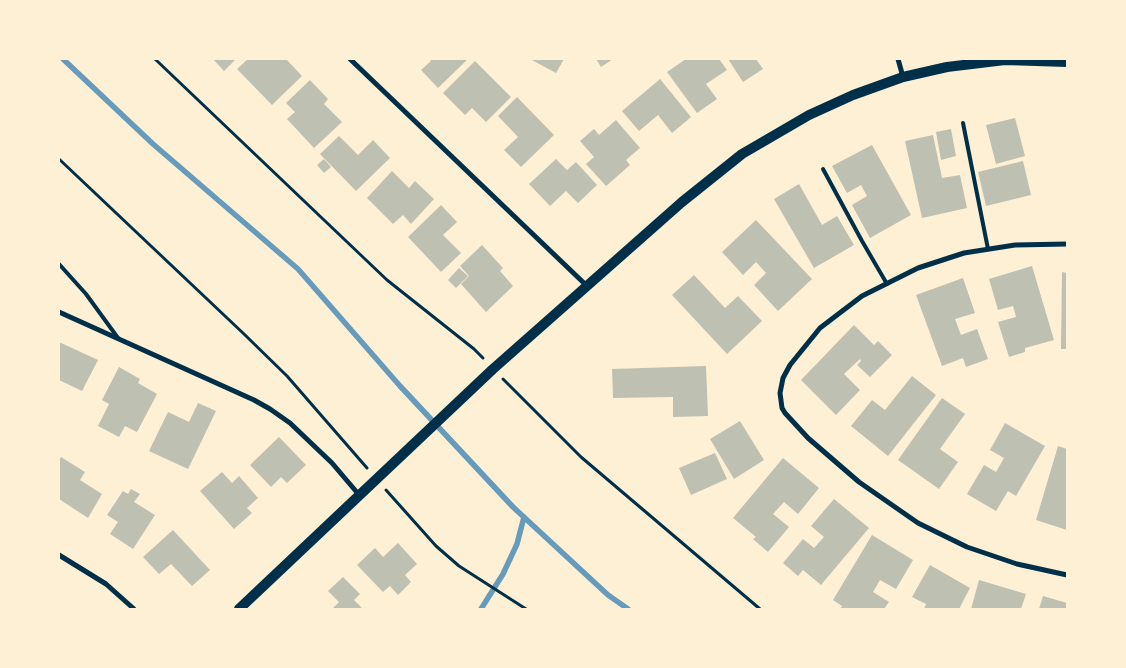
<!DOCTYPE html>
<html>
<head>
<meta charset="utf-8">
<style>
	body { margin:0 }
	#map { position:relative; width:1126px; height:668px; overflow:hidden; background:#fdf0d5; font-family:"Public Sans",sans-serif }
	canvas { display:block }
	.frame { position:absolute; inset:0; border:60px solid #fdf0d5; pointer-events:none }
</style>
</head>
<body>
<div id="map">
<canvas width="1126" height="668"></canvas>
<div class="frame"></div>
</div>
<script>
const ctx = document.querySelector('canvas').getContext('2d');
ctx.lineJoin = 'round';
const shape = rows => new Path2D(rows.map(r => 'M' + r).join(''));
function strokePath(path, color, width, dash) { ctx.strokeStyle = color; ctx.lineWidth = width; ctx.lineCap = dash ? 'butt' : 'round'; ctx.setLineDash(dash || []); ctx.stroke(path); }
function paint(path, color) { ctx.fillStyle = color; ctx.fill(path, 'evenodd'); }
strokePath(shape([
	[63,59,153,144,298,269,400,386,513,507,608,595,628,609],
	[481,609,503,574,517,544,524,517]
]), '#669bbc', 5.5);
paint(shape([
	[213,59,236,59,224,71],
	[248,59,286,59,302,76,272,105,237,69],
	[429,59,468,59,438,88,421,70,431,61],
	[530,59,564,59,556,73],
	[596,59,613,59,601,67],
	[686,59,719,59,727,70,706,84,717,99,697,113,667,72],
	[728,59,756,59,763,69,743,82],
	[475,61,511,97,486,122,472,108,465,115,443,93],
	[660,79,691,117,672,133,658,115,639,131,622,111],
	[310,80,328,99,324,104,342,122,314,148,287,119,295,112,286,103],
	[517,97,554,135,521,167,504,150,518,137,498,116],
	[1015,118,1025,156,996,164,986,125],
	[616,120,640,148,626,160,630,165,606,186,586,164,594,157,580,141,594,129,599,135],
	[951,129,956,156,941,160,936,132],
	[933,135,942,178,960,175,967,208,922,218,905,141],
	[339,136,358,155,373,140,390,158,356,191,320,154],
	[872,145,911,215,870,238,852,205,867,196,861,185,847,193,832,166],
	[324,159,331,167,324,173,317,165],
	[556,159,567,170,576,162,597,185,578,203,566,191,550,206,529,184],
	[1023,161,1031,195,986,206,978,172],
	[392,171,409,188,415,181,434,199,411,224,403,215,393,224,367,198],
	[799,184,822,225,837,216,854,245,814,268,774,199],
	[441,205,457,222,443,235,461,253,441,272,408,237],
	[756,220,812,279,778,311,754,285,766,273,756,262,743,275,722,252],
	[482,245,503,268,500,271,513,286,486,312,461,284,469,276,460,266],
	[1032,266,1054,340,1025,348,1025,352,1009,357,998,322,1016,317,1013,306,998,310,989,279],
	[459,268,468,276,456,288,448,280],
	[1062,272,1067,273,1067,349,1061,349],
	[694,275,725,308,738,296,762,321,727,354,672,295],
	[963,278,975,313,955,319,961,335,977,329,988,359,966,367,963,358,942,366,916,295],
	[854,325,874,345,869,350,878,341,892,355,870,377,857,365,861,361,860,359,844,374,860,390,836,415,801,380],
	[59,342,98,360,82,391,59,380],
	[706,366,708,416,673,417,673,397,613,398,612,369],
	[119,367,140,379,138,383,157,394,137,432,125,426,119,437,98,426,109,404,102,400],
	[912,376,936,395,888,456,851,426,872,400,885,410],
	[942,398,965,414,940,449,958,462,939,489,898,460],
	[198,403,216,411,188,469,149,451,168,412,189,422],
	[740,421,764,460,734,479,710,439],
	[1005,423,1045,446,1016,496,1008,491,996,511,967,494,984,465,996,472,1004,458,990,450],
	[279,437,306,465,287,483,281,477,271,487,250,465],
	[1058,446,1067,449,1067,530,1036,520],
	[715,453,727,479,691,495,679,468],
	[61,457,85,472,80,480,102,494,88,518,59,499,59,461],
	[783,458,819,488,798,514,784,502,773,514,789,527,768,552,753,539,756,537,733,518],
	[222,472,232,483,239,476,258,498,247,508,252,513,234,529,200,491],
	[131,489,140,494,134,502,155,515,133,549,110,534,118,522,107,515,123,491,128,494],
	[834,499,869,528,821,585,803,570,798,576,783,563,803,539,814,548,824,537,811,526],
	[173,530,210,570,192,586,171,564,159,574,143,557],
	[872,535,913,560,896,589,880,580,873,592,889,602,884,609,840,609,842,606,833,600],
	[398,543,417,564,405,575,411,582,398,595,390,586,383,592,357,565,375,548,383,557],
	[930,565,970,588,959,609,924,609,926,604,912,597],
	[343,577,360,594,354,600,363,609,332,609,339,602,328,591],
	[979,580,1026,594,1021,609,971,609],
	[1043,596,1067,603,1067,609,1039,609]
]), '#bec0b2');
strokePath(shape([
	[155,59,387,280,474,349,483,358],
	[59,159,244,334,287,376,367,468],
	[503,379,581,457,760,609],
	[386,490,436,546,459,566,526,609]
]), '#003049', 3);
strokePath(shape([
	[963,123,988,249],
	[823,169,862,241,887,284],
	[59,264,86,294,118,338]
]), '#003049', 4);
strokePath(shape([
	[350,59,587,286],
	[898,59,903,77],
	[1067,244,1015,245,964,253,918,268,862,296,820,328,790,365,783,378,780,393,782,408,785,413,808,438,859,482,918,523,967,547,1017,564,1067,575],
	[59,312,254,400,270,409,290,423,332,463,360,496],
	[59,555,106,584,134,609]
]), '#003049', 5);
strokePath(shape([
	[239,609,493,369,682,202,742,154,809,115,853,95,903,77,947,67,1005,60,1067,62]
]), '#003049', 10);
</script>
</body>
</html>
